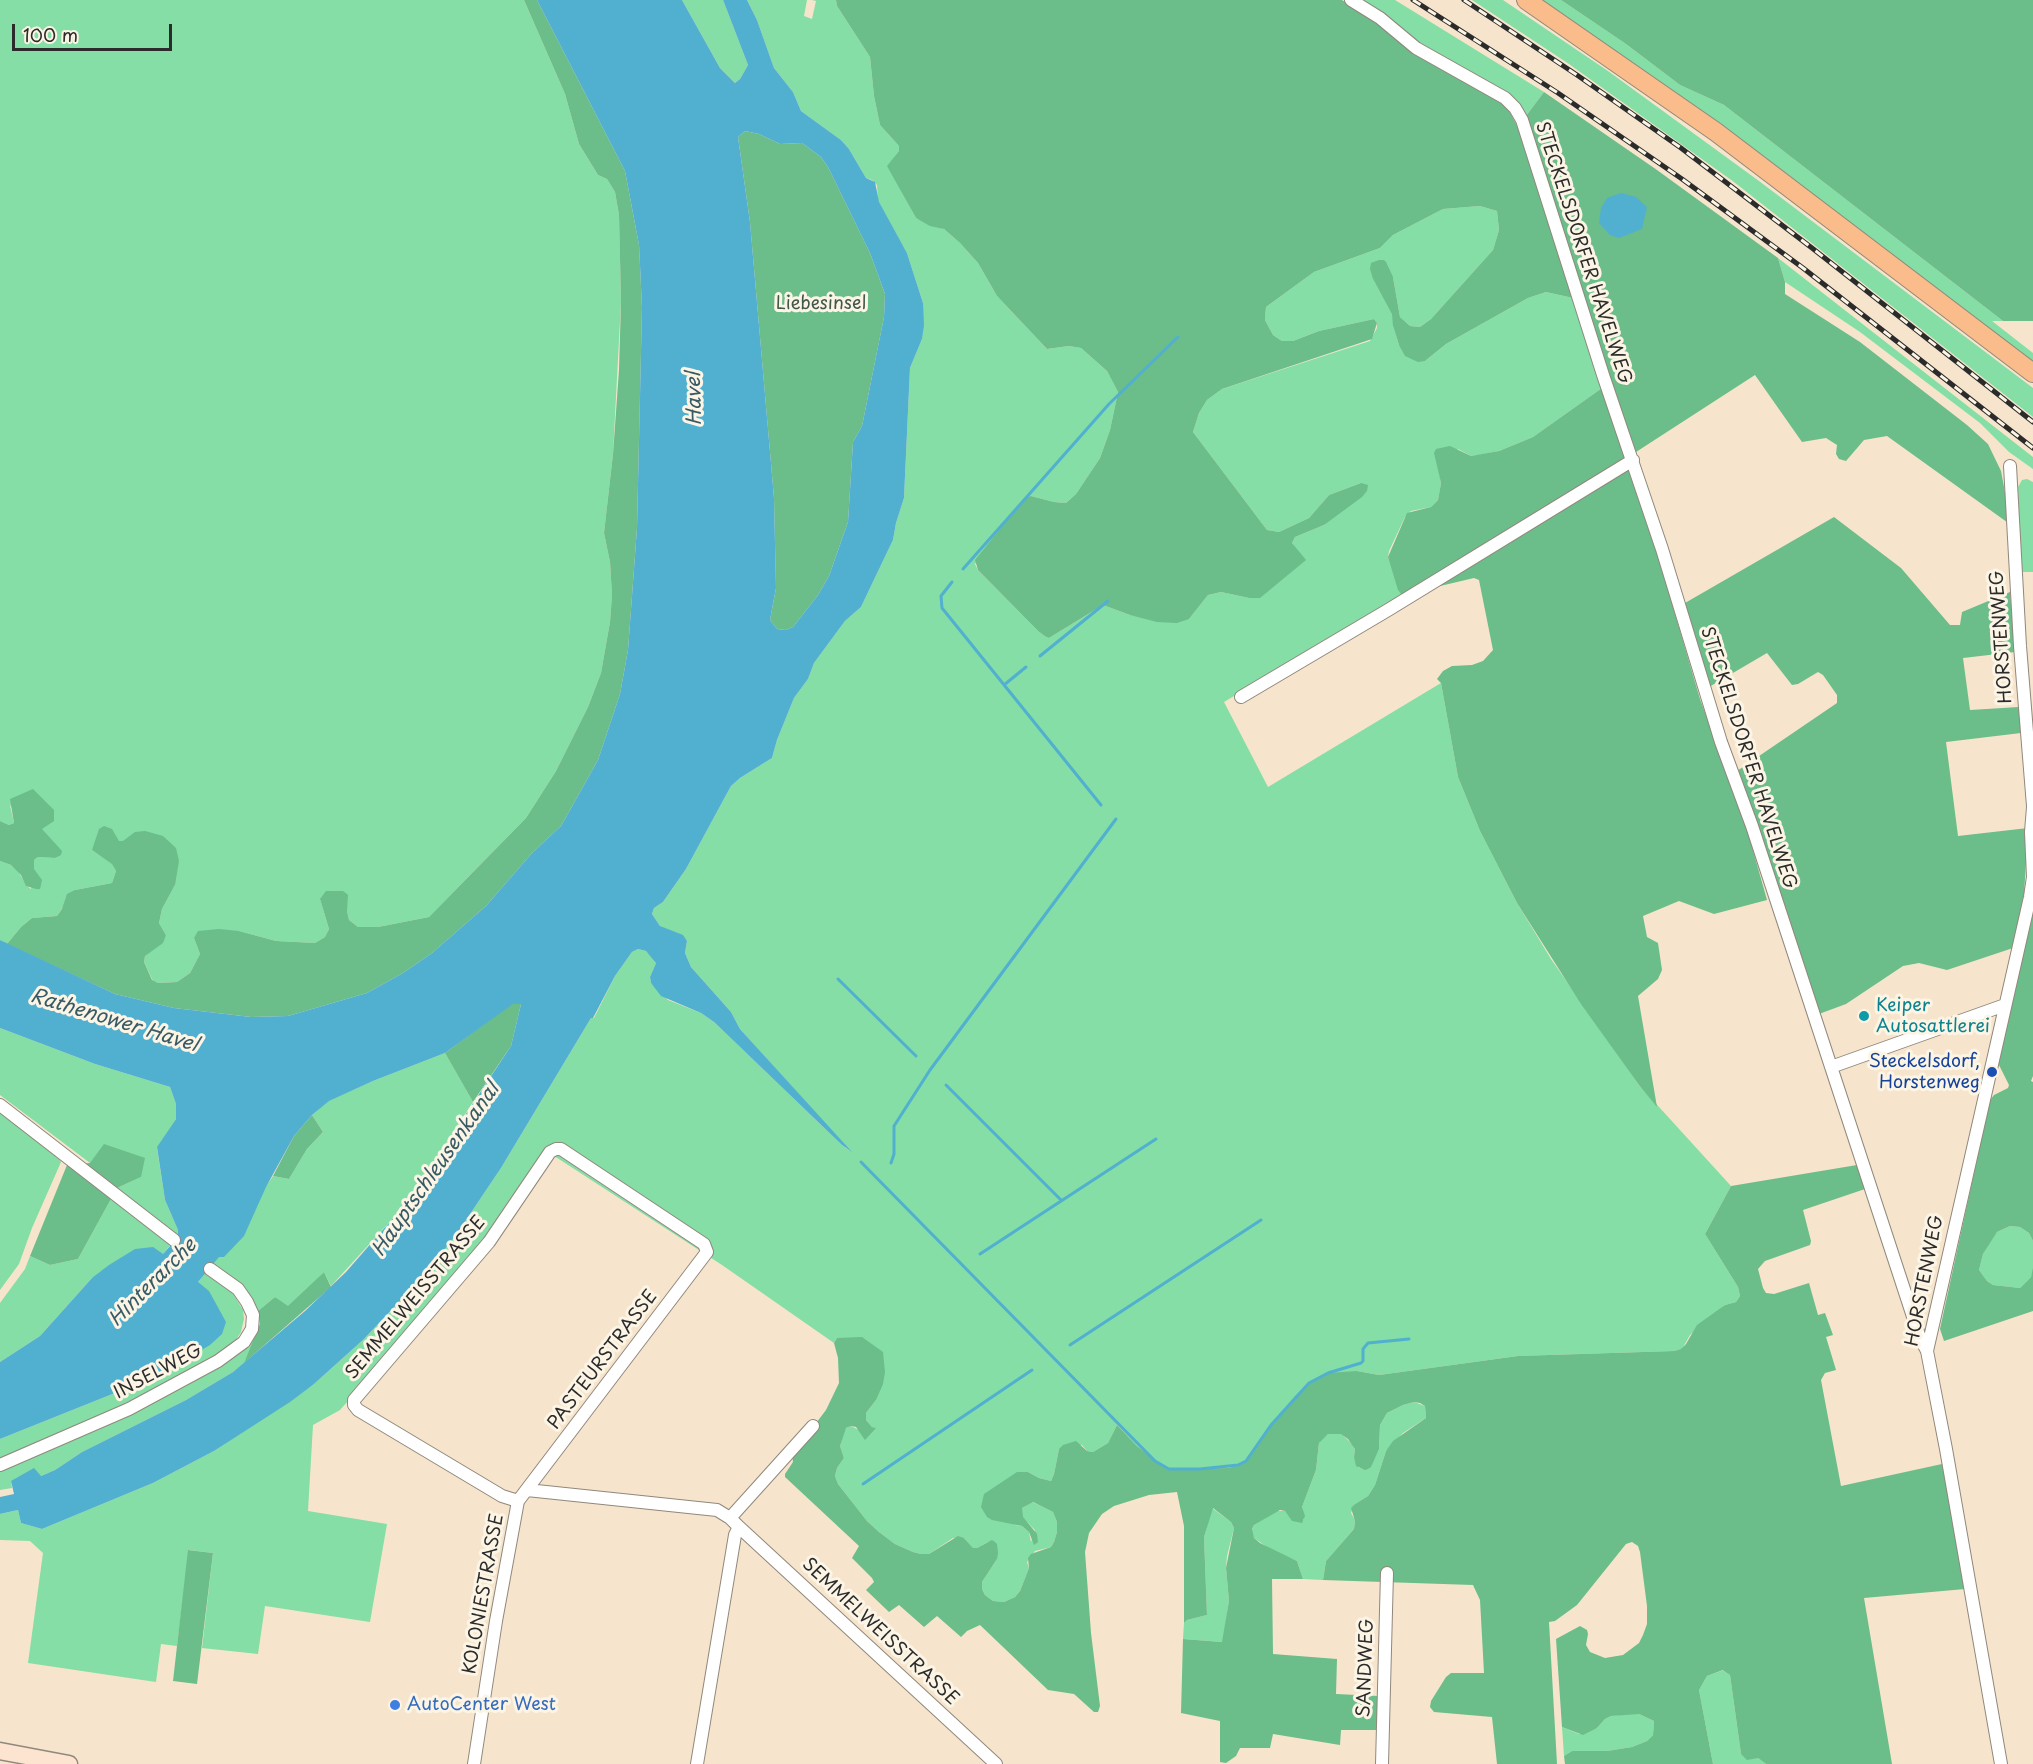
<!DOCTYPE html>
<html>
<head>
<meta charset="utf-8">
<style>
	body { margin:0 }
	#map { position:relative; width:2033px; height:1764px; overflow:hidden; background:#f6e5cc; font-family:"Playpen Sans",sans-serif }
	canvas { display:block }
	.scale { position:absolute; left:12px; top:24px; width:160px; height:27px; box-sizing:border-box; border:3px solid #2b2b2b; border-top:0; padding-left:8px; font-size:18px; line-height:21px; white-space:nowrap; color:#2b2b2b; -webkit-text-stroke:4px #fcf5e5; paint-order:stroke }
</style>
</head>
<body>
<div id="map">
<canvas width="2033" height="1764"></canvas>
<div class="scale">100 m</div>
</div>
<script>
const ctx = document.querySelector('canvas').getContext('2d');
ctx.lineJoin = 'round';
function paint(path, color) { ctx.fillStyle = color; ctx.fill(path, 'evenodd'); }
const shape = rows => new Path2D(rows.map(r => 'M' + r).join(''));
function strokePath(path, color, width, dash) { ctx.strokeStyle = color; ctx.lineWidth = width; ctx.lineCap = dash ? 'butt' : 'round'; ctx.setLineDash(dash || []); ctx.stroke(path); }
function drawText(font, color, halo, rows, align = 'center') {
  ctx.font = font + ' "Playpen Sans",sans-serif'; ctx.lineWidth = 6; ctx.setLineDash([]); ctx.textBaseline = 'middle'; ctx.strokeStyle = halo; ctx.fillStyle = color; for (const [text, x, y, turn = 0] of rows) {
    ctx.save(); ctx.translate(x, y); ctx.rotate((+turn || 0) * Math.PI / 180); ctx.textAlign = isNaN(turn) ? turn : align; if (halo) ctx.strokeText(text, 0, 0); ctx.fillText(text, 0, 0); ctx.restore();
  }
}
paint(shape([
	[0,0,524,0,565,94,579,144,598,175,607,179,615,192,619,215,621,302,613,454,604,533,610,562,612,595,610,622,601,673,588,707,556,771,526,818,429,917,378,927,358,927,349,920,347,911,320,899,329,929,325,937,315,943,276,941,239,931,194,938,200,954,190,973,177,982,158,983,153,981,144,962,145,956,166,935,159,923,162,909,175,885,123,841,119,841,92,850,112,863,116,871,112,883,75,890,57,916,32,918,21,927,7,944,0,940,0,861,11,865,18,871,27,886,31,889,34,860,38,857,56,858,10,805,14,823,9,825,0,821],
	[682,0,723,0,748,65,740,79,735,83,720,68],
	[747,0,809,0,807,0,804,16,812,19,816,1,812,0,836,0,837,6,870,57,874,96,880,125,899,146,899,151,888,166,916,218,944,229,960,243,978,263,997,296,1047,349,1069,346,1081,348,1107,371,1118,392,1110,430,1100,458,1076,494,1066,503,1054,502,1031,496,975,564,978,570,1038,631,1046,637,1049,638,1103,605,1130,615,1189,619,1208,595,1221,592,1249,598,1295,548,1292,543,1295,537,1324,525,1361,483,1329,495,1309,518,1279,532,1267,530,1193,432,1199,413,1207,400,1222,389,1370,341,1377,328,1377,323,1374,319,1319,331,1293,341,1282,341,1273,335,1265,320,1266,307,1314,272,1380,248,1393,235,1443,209,1480,206,1497,211,1499,230,1493,250,1431,319,1420,327,1410,326,1400,317,1393,277,1373,279,1393,314,1393,326,1399,345,1425,361,1446,344,1528,298,1546,292,1573,298,1602,388,1533,437,1499,451,1479,455,1471,456,1458,449,1439,471,1441,483,1438,500,1431,507,1411,511,1405,517,1389,551,1388,557,1402,595,1224,702,1268,787,1441,683,1458,777,1480,831,1517,903,1551,959,1639,1085,1731,1186,1705,1234,1738,1287,1740,1296,1736,1302,1725,1305,1690,1335,1682,1349,1674,1351,1518,1356,1379,1375,1357,1371,1251,1454,1246,1460,1239,1465,1228,1468,1167,1469,1137,1446,1117,1425,1108,1443,1093,1452,1087,1451,1082,1445,1059,1449,1054,1474,1051,1481,1039,1478,1028,1472,1015,1525,1022,1526,1029,1532,1031,1542,1035,1530,1022,1517,1022,1508,1032,1502,1041,1506,1053,1512,1057,1522,1057,1532,1054,1542,1051,1547,1035,1551,1027,1562,1029,1568,1020,1591,1015,1597,1004,1602,993,1601,985,1595,982,1589,982,1582,997,1559,988,1542,977,1548,973,1548,964,1538,953,1538,929,1554,921,1554,913,1552,895,1544,879,1532,867,1521,838,1484,835,1476,837,1468,844,1458,840,1446,843,1433,846,1428,851,1426,859,1430,875,1428,872,1427,866,1420,866,1413,876,1400,837,1338,834,1343,722,1265,545,1150,491,1233,421,1319,340,1410,313,1425,308,1511,387,1524,370,1622,265,1606,258,1654,202,1648,213,1553,189,1550,177,1646,161,1644,156,1682,28,1663,43,1553,30,1541,0,1540,0,1514,18,1510,21,1523,42,1529,153,1483,214,1451,314,1384,364,1339,393,1309,456,1235,501,1168,591,1018,594,1018,615,976,632,952,638,949,646,951,655,960,656,963,650,977,651,983,668,1000,701,1013,714,1022,842,1145,850,1151,740,1029,731,1012,691,967,685,953,687,941,660,926,652,914,654,908,663,902,686,869,731,786,740,778,772,758,777,740,794,698,808,679,814,663,845,621,861,607,893,540,896,523,904,498,910,368,922,339,923,303,907,253,878,202,877,185,872,180,866,178,849,149,841,140,801,111,793,92,774,68,757,20],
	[1362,0,1395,0,1544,92,1526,116,1425,49,1389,17],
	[1472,0,1503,0,1608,71,1759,181,2033,388,2033,417,1734,182,1569,64],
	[1539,0,1561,0,1626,44,1680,85,1724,105,2003,321,1992,321,2033,353,2033,363],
	[1778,258,2033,457,2033,469,2009,452,1980,423,1860,332,1785,282],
	[2027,479,2033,482,2033,572,2021,572,2018,487,2022,480],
	[0,1028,95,1064,170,1087,176,1104,176,1119,157,1148,165,1200,178,1230,178,1237,167,1227,161,1233,172,1243,163,1254,92,1278,40,1336,0,1362,0,1303,25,1269,30,1256,50,1265,78,1259,117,1188,141,1177,90,1163,0,1095],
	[445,1053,473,1102,428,1171,395,1216,331,1286,324,1272,288,1307,275,1297,258,1311,250,1296,213,1264,273,1176,289,1179,307,1149,323,1132,312,1115,328,1101,373,1081],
	[0,1110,54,1151,61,1162,32,1228,19,1264,0,1290],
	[2010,1226,2020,1227,2029,1233,2033,1241,2033,1271,2031,1277,2020,1288,1993,1285,1987,1281,1979,1270,1983,1254,1993,1237,1997,1232],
	[207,1271,232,1292,243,1310,244,1319,241,1332,236,1340,215,1356,128,1404,0,1460,0,1439,130,1387,180,1363,198,1282],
	[256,1336,244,1363,233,1372,186,1400,82,1452,55,1470,41,1476,11,1481,12,1488,0,1490,0,1472,131,1414,191,1383,247,1347],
	[1414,1402,1425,1406,1426,1418,1403,1433,1386,1451,1375,1485,1368,1496,1355,1504,1351,1513,1355,1520,1354,1529,1326,1561,1323,1580,1303,1579,1297,1561,1270,1549,1254,1538,1251,1532,1254,1525,1276,1511,1285,1511,1293,1521,1304,1520,1302,1507,1316,1470,1319,1443,1322,1439,1328,1434,1342,1434,1353,1445,1355,1449,1354,1457,1359,1468,1368,1469,1379,1449,1380,1425,1387,1413,1403,1405],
	[1212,1508,1231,1522,1234,1528,1227,1556,1226,1568,1229,1601,1223,1642,1183,1639,1184,1623,1187,1620,1207,1615,1204,1537],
	[1724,1670,1730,1675,1741,1754,1758,1758,1766,1764,1713,1764,1699,1690,1707,1676],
	[1628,1714,1639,1714,1654,1721,1653,1735,1647,1741,1632,1747,1607,1751,1572,1751,1564,1756,1562,1727,1579,1734,1597,1728,1605,1719,1611,1716]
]), '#84dea5');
paint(shape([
	[524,0,537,0,625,171,639,245,642,307,637,528,628,650,620,694,598,760,561,826,532,853,486,906,432,953,403,973,367,993,288,1016,251,1017,174,1008,115,994,7,944,21,927,32,918,57,916,62,909,67,894,75,890,112,883,116,871,112,864,92,850,99,829,104,826,112,829,119,841,123,841,135,832,145,831,163,836,176,848,179,861,175,885,162,909,159,923,166,935,163,943,145,956,144,962,152,980,158,983,177,982,190,973,200,954,194,938,198,931,219,929,239,931,276,941,315,943,325,937,329,929,320,899,326,891,343,891,348,895,347,911,349,920,358,927,378,927,429,917,526,818,556,771,588,707,601,673,610,622,612,595,610,562,604,533,613,454,619,370,621,302,619,215,615,192,607,179,598,175,579,144,565,94],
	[836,0,1342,0,1498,100,1509,111,1520,131,1573,298,1546,292,1528,298,1446,344,1425,361,1418,362,1405,356,1399,345,1393,326,1392,314,1373,279,1370,269,1371,263,1379,260,1384,260,1386,262,1393,277,1400,317,1410,326,1420,327,1431,319,1493,250,1499,230,1497,211,1480,206,1443,209,1393,235,1380,248,1314,272,1266,307,1265,320,1273,335,1282,341,1293,341,1319,331,1374,319,1377,323,1372,339,1222,389,1207,400,1199,413,1193,432,1267,530,1279,532,1309,518,1329,495,1361,483,1368,485,1367,491,1362,497,1324,525,1295,537,1292,543,1306,560,1260,598,1249,598,1221,592,1208,595,1189,619,1177,623,1157,622,1130,615,1103,605,1049,638,1046,637,1038,631,978,570,975,560,1025,498,1031,496,1054,502,1066,503,1076,494,1100,458,1110,430,1118,392,1107,371,1081,348,1069,346,1047,349,997,296,978,263,960,243,944,229,930,226,916,218,887,166,899,151,899,146,880,125,874,96,870,57,837,6],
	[1561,0,2033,0,2033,321,2003,321,1724,105,1680,85,1626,44],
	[1544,92,1657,170,1778,258,1785,282,1785,294,1860,342,1967,425,1988,444,2001,471,2011,525,1887,436,1864,440,1846,461,1839,459,1836,454,1837,445,1826,438,1802,442,1755,375,1636,452,1582,299,1526,116],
	[745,131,759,134,780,144,802,143,821,157,828,167,870,253,885,294,884,317,862,426,853,442,848,522,829,576,818,595,793,627,786,630,777,629,770,620,776,588,774,498,750,222,738,137],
	[1602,388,1634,474,1700,699,1743,815,1767,900,1714,914,1679,901,1643,916,1647,937,1658,943,1662,970,1658,979,1638,996,1657,1107,1639,1085,1581,1004,1517,903,1480,831,1458,777,1441,683,1437,679,1443,671,1452,666,1472,665,1483,661,1493,650,1479,580,1474,578,1402,595,1398,590,1388,557,1407,513,1431,507,1438,500,1441,483,1434,453,1436,449,1450,446,1471,456,1499,451,1533,437],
	[1834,517,1901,568,1950,625,1960,625,1962,612,2010,592,2015,652,1963,658,1970,710,2019,707,2021,733,1946,742,1958,836,2028,828,2024,895,2013,948,1947,970,1919,963,1903,966,1846,1004,1819,1014,1737,771,1837,703,1837,695,1823,675,1818,672,1798,684,1792,685,1767,653,1709,687,1685,603],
	[33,789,54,810,54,821,42,829,62,851,61,855,55,858,38,857,34,860,34,869,42,880,40,889,36,889,26,886,21,875,11,865,0,861,0,821,9,825,14,823,10,799],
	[2033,902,2033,1076,2031,1081,2033,1082,2033,1241,2029,1233,2020,1227,2010,1226,1997,1232,1983,1254,1979,1270,1987,1281,1993,1285,2020,1288,2031,1277,2033,1268,2033,1311,1944,1341,1940,1329,1990,1100,1994,1095,2008,1088,2009,1085,1998,1063],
	[513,1003,521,1004,511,1046,473,1102,445,1053],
	[312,1115,323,1132,307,1149,289,1179,273,1176,294,1136],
	[104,1144,145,1158,141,1177,117,1188,78,1259,50,1265,30,1256,67,1165,90,1163],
	[1857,1165,1865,1189,1803,1210,1811,1241,1810,1245,1765,1261,1758,1269,1763,1288,1766,1293,1774,1294,1809,1283,1818,1315,1825,1313,1833,1335,1826,1337,1836,1370,1825,1373,1821,1380,1841,1486,1942,1464,1965,1589,1864,1598,1892,1764,1766,1764,1758,1758,1747,1760,1741,1754,1730,1675,1723,1670,1707,1676,1699,1690,1713,1764,1565,1764,1564,1756,1572,1751,1607,1751,1632,1747,1647,1741,1653,1735,1654,1721,1639,1714,1611,1716,1605,1719,1597,1728,1583,1735,1562,1727,1556,1639,1580,1626,1587,1630,1588,1634,1586,1645,1590,1652,1605,1658,1623,1655,1639,1643,1643,1635,1647,1624,1647,1606,1640,1552,1638,1546,1632,1542,1626,1544,1577,1605,1555,1621,1549,1622,1557,1764,1497,1764,1492,1717,1434,1712,1430,1707,1431,1701,1446,1677,1451,1673,1484,1673,1480,1600,1473,1585,1323,1580,1326,1561,1354,1529,1355,1521,1351,1508,1355,1504,1368,1496,1375,1485,1386,1451,1393,1441,1426,1418,1425,1406,1420,1403,1414,1402,1403,1405,1387,1413,1380,1425,1379,1449,1371,1467,1368,1469,1365,1470,1356,1466,1354,1457,1355,1449,1348,1439,1341,1434,1328,1434,1319,1443,1316,1470,1302,1507,1305,1516,1302,1523,1292,1521,1285,1511,1280,1510,1254,1525,1252,1529,1254,1538,1260,1543,1297,1561,1303,1579,1272,1579,1273,1654,1337,1659,1336,1694,1378,1696,1377,1730,1341,1730,1340,1745,1273,1734,1270,1748,1240,1748,1236,1756,1226,1763,1220,1762,1220,1721,1181,1713,1183,1639,1222,1642,1229,1601,1226,1568,1234,1528,1231,1522,1213,1508,1204,1537,1207,1615,1187,1620,1184,1623,1184,1526,1177,1492,1149,1495,1114,1506,1102,1514,1089,1533,1085,1552,1091,1633,1100,1706,1098,1712,1094,1712,1074,1694,1048,1690,980,1625,967,1631,961,1637,937,1616,924,1627,899,1605,889,1612,866,1590,874,1582,872,1578,852,1558,859,1546,785,1477,785,1474,793,1462,792,1455,826,1410,839,1383,838,1358,834,1343,837,1338,862,1337,883,1352,885,1372,883,1384,876,1400,866,1413,866,1420,872,1427,876,1428,865,1440,856,1427,851,1426,846,1428,840,1446,844,1458,837,1468,835,1476,838,1484,867,1521,879,1532,895,1544,913,1552,921,1554,929,1554,958,1536,964,1538,973,1548,977,1548,992,1540,995,1542,997,1544,998,1553,997,1559,982,1582,982,1589,985,1595,993,1601,1004,1602,1015,1597,1020,1591,1029,1568,1028,1558,1031,1554,1051,1547,1054,1542,1057,1532,1057,1522,1053,1512,1033,1502,1022,1508,1023,1517,1037,1534,1038,1542,1034,1545,1029,1532,1022,1526,992,1520,987,1517,981,1507,984,1494,1017,1472,1028,1472,1039,1478,1051,1481,1054,1474,1059,1449,1063,1445,1076,1441,1087,1451,1093,1452,1108,1443,1117,1425,1137,1446,1167,1469,1228,1468,1239,1465,1246,1460,1270,1426,1295,1396,1309,1383,1328,1373,1357,1371,1379,1375,1518,1356,1674,1351,1681,1349,1686,1344,1697,1325,1725,1305,1736,1302,1740,1296,1738,1287,1705,1234,1731,1186],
	[324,1272,331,1287,244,1363,260,1324,258,1311,275,1297,288,1306],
	[188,1550,213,1553,197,1684,173,1681]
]), '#6bbd8a');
paint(shape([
	[537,0,682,0,720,68,735,83,740,79,748,65,723,0,747,0,757,20,774,68,793,92,801,111,841,140,849,149,866,178,875,182,879,202,907,253,923,303,924,325,922,339,910,368,904,498,896,523,893,540,861,607,845,621,814,663,808,679,794,698,777,740,772,758,740,778,731,786,686,869,663,902,654,908,652,914,660,926,683,935,687,941,685,953,691,967,731,1012,740,1029,852,1152,842,1145,714,1022,701,1013,661,996,651,983,650,977,656,963,646,951,638,949,632,952,615,976,593,1018,591,1018,501,1168,456,1235,417,1283,364,1339,314,1384,290,1402,214,1451,153,1483,42,1529,21,1523,18,1510,0,1514,0,1497,14,1494,11,1481,34,1468,41,1476,55,1470,82,1452,186,1400,233,1372,305,1311,346,1272,395,1216,428,1171,511,1046,521,1004,513,1004,445,1053,373,1081,329,1101,312,1115,294,1136,266,1187,244,1236,224,1257,219,1257,198,1282,209,1291,226,1322,222,1334,210,1345,180,1363,130,1387,0,1439,0,1362,40,1336,92,1278,109,1265,135,1249,153,1247,163,1254,178,1237,178,1230,165,1200,157,1147,176,1119,176,1104,170,1087,95,1064,0,1028,0,940,115,994,174,1008,251,1017,288,1016,367,993,403,973,432,953,486,906,532,853,561,826,598,760,620,694,628,650,637,528,642,307,639,245,625,171],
	[745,131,759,134,780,144,802,143,821,157,828,167,870,253,885,294,884,317,862,426,853,442,848,522,829,576,818,595,793,627,786,630,777,629,770,620,776,588,774,498,750,222,738,137],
	[1621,193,1636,197,1647,207,1642,229,1619,238,1610,235,1599,223,1601,208,1607,198]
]), '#51b0d0');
strokePath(shape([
	[963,569,1109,404,1178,337],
	[952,582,941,596,942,608,1101,805],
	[1040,656,1108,601],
	[1004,685,1026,667],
	[838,979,916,1056],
	[946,1085,1061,1200],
	[861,1162,1155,1461,1169,1469,1200,1469,1238,1465,1246,1461,1271,1425,1309,1383,1328,1373,1361,1363,1363,1361,1363,1349,1368,1343,1409,1339],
	[891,1163,894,1154,894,1126,930,1070,1116,819],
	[980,1254,1156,1139],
	[1070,1345,1261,1220],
	[863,1484,1032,1370]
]), '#51b0d0', 3);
const street = shape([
	[1351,0,1380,18,1416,48,1505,98,1515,108,1522,120,1603,375,1662,549,1721,742,1752,826,1920,1338,1927,1351],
	[2010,466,2020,646,2033,806],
	[1241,697,1388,610,1633,460],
	[1831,1067,2005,1005],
	[0,1105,174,1240],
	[556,1149,561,1149,704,1244,707,1252,518,1501,502,1496,358,1410,354,1405,354,1400,489,1242,550,1152,556,1149],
	[0,1465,129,1409,218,1361,244,1342,252,1329,253,1315,247,1302,238,1289,210,1269],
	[527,1490,717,1510,730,1518],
	[739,1527,996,1764],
	[474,1764,496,1621,518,1501],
	[697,1764,735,1535,739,1527,730,1518,813,1426],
	[1382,1764,1387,1573],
	[2001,1764,1946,1449,1927,1351,2030,897,2033,877,2031,832,2033,807]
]);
const secondary = shape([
	[0,1751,69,1764]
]);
const primary = shape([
	[1526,0,1716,132,2033,373]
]);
strokePath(street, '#90887c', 14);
strokePath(secondary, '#90887c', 19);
strokePath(primary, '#90887c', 20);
strokePath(street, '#fff', 12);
strokePath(secondary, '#fde4d0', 16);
strokePath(primary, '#f9bc8a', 18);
const rail = shape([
	[1413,0,1558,93,1682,179,1803,268,2033,448],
	[1464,0,1577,75,1681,148,1812,248,2033,422]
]);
strokePath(rail, '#2b2b2b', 5);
strokePath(rail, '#fcf5e5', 3, [9]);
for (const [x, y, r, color] of [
	[1864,1016,6,"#0f9aa8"],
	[1992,1072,6,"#1a4fb4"],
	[395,1705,6,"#3f7fe0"]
]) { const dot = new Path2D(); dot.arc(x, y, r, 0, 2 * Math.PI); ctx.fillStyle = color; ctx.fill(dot); strokePath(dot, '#fcf5e5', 2); }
drawText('18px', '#2b2b2b', '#fcf5e5', [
	["STECKELSDORFER HAVELWEG",1583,253,72],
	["HORSTENWEG",2002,637,-94],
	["STECKELSDORFER HAVELWEG",1748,758,72],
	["HORSTENWEG",1925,1281,-79],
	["SEMMELWEISSTRASSE",416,1298,-50],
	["PASTEURSTRASSE",603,1360,-53],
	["INSELWEG",158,1372,-28],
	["KOLONIESTRASSE",484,1594,-80],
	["SEMMELWEISSTRASSE",880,1632,43],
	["SANDWEG",1366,1668,-88]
]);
drawText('18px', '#41584a', '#fcf5e5', [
	["Liebesinsel",821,304]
]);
drawText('18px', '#0d838f', '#fcf5e5', [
	["Keiper",1876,1006],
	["Autosattlerei",1876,1027]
], 'left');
drawText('18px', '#164399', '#fcf5e5', [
	["Steckelsdorf,",1980,1062],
	["Horstenweg",1980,1083]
], 'right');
drawText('18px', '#366cbe', '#fcf5e5', [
	["AutoCenter West",407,1705]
], 'left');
drawText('italic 20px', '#385a65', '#fcf5e5', [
	["Havel",695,399,-91],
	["Rathenower Havel",114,1021,17],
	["Hauptschleusenkanal",436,1170,-55],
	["Hinterarche",153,1283,-45]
]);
</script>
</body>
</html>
